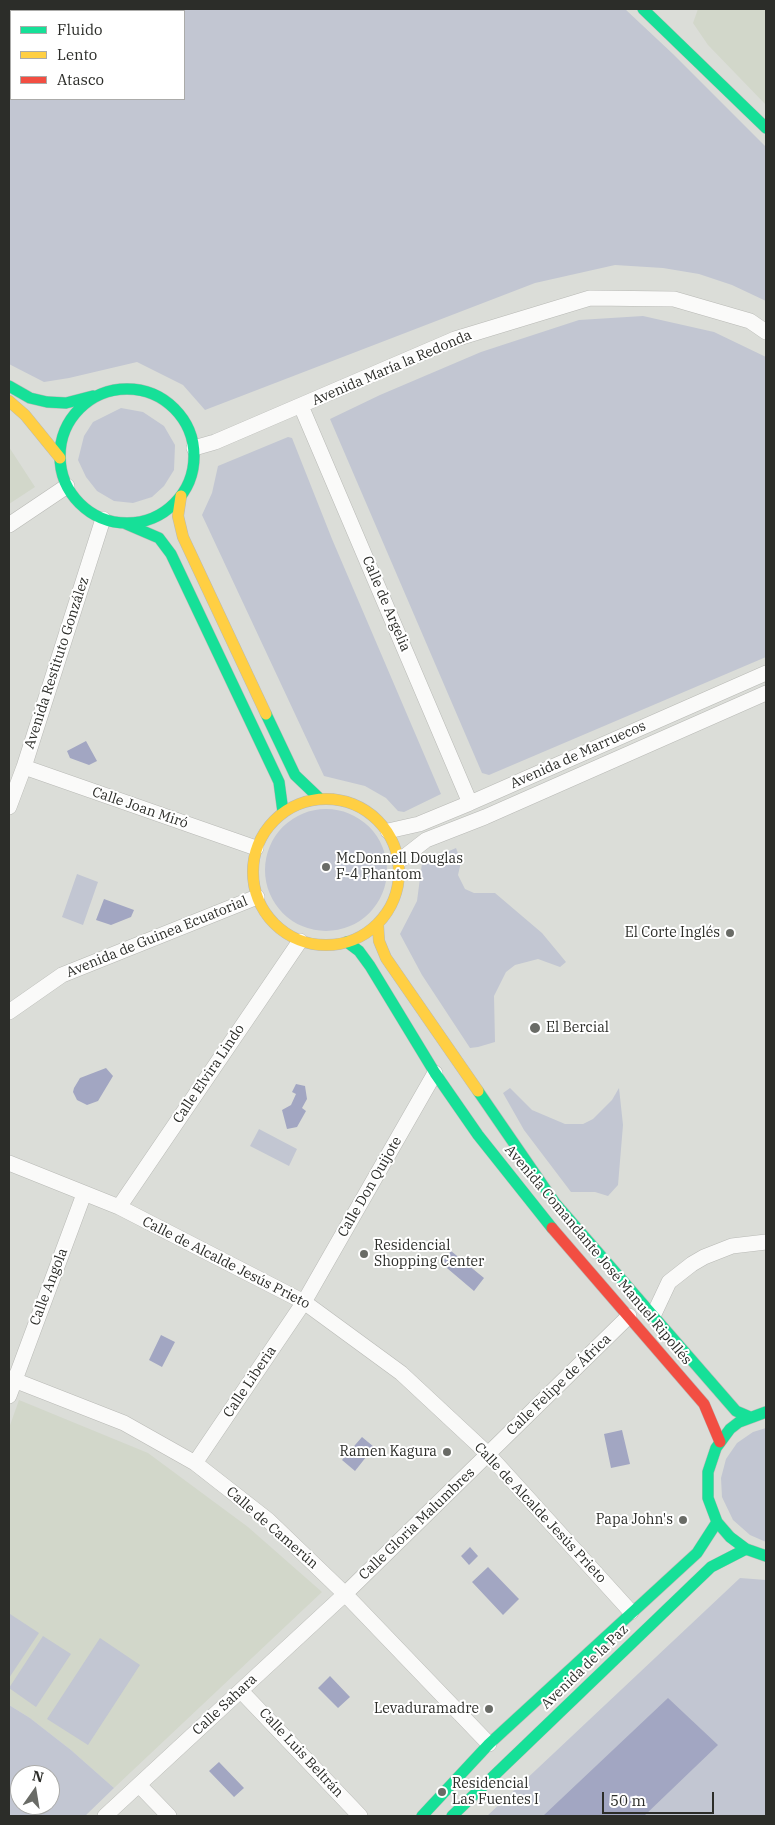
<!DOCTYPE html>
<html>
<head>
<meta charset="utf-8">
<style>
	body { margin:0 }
	#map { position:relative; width:775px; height:1825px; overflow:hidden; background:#dbddd8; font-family:"IBM Plex Serif",serif }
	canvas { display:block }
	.frame { position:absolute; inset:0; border:10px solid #2c2d29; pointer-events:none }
	.legend { position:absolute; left:10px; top:10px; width:175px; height:90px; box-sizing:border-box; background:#fff; border:1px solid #ababa9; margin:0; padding:6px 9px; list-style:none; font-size:15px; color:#2c2d29 }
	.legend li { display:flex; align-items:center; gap:10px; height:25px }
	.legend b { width:25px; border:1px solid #ababa9 }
	.north { position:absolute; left:10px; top:1765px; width:50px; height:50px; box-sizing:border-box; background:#fff; border:1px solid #ababa9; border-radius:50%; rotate:13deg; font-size:14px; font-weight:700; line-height:20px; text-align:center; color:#2c2d29 }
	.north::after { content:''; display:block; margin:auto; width:18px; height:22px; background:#696b66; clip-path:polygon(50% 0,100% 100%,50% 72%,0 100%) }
	.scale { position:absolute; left:602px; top:1792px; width:112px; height:22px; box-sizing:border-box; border:2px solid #2c2d29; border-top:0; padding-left:6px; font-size:15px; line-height:18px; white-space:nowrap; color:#2c2d29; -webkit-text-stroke:4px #fff; paint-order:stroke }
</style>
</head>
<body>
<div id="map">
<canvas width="775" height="1825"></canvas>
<div class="frame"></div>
<ul class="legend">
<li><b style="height:6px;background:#16e098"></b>Fluido</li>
<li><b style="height:6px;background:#ffcf43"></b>Lento</li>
<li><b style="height:6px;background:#f24e42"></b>Atasco</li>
</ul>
<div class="north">N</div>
<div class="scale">50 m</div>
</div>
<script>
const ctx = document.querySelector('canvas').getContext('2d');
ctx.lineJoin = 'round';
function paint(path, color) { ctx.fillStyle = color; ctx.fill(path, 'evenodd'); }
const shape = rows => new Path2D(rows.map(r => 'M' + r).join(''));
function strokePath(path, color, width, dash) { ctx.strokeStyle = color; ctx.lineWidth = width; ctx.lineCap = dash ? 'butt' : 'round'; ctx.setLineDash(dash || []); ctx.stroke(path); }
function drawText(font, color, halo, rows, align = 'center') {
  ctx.font = font + ' "IBM Plex Serif",serif'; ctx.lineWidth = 4; ctx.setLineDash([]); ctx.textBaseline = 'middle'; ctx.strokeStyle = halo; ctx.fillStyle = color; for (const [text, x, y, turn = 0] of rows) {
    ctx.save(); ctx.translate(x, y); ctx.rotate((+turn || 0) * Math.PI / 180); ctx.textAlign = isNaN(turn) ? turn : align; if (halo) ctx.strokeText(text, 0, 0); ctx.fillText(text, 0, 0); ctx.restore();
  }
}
paint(shape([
	[698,9,766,9,766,105,708,45,693,23],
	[9,447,35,487,9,504],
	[19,1400,148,1453,248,1527,322,1592,114,1788,71,1750,30,1718,9,1705,9,1428]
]), '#d2d7ca');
paint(shape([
	[9,9,625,9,673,54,766,147,766,301,732,285,699,274,663,268,615,265,535,283,205,410,183,385,137,362,69,378,44,382,9,364],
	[11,11,184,11,184,99,11,99],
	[643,316,714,332,766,357,766,657,489,775,482,773,330,419,380,395,481,352,579,320],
	[121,408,143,412,164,426,175,445,174,470,164,486,152,497,133,503,114,501,97,491,86,477,78,460,84,436,93,422],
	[288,437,292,438,332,539,441,794,404,812,398,811,386,798,365,786,324,776,202,515,212,493,218,466],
	'265 870a61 61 0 1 1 122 0a61 61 0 1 1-122 0Z',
	[456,848,461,862,458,875,465,889,474,893,495,893,542,933,566,962,560,967,538,959,515,965,506,972,494,996,495,1042,478,1047,470,1048,422,975,400,934,417,901,422,863],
	[77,874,98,882,83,925,62,917],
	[510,1088,532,1110,565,1124,583,1124,593,1119,612,1100,619,1088,623,1125,618,1185,608,1196,595,1192,571,1192,524,1130,503,1093],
	[259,1129,297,1149,289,1166,250,1146],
	[766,1428,766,1542,750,1535,733,1520,722,1497,721,1478,726,1459,737,1443,753,1432],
	[740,1578,766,1580,766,1816,487,1816],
	[10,1614,39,1633,9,1678,9,1616],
	[43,1636,71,1654,36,1707,9,1688],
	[100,1638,140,1665,88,1745,47,1719],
	[9,1705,30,1718,71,1750,114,1788,85,1816,9,1816],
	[20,1775,50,1775,50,1805,20,1805]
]), '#c2c6d2');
paint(shape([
	[86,741,97,761,89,765,70,758,67,751],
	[104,899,134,910,131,917,111,925,96,920],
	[106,1068,113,1076,98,1101,87,1105,77,1100,73,1092,74,1088,80,1078],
	[296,1084,305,1086,307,1099,302,1108,306,1111,297,1127,287,1129,282,1110,291,1105,296,1094,292,1092],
	[451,1251,484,1278,474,1291,441,1263],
	[161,1335,175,1342,162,1367,149,1360],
	[622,1430,630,1464,611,1468,604,1434],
	[362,1437,374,1447,355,1471,342,1460],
	[470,1547,478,1556,469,1565,461,1556],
	[488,1567,519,1599,503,1615,472,1582],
	[330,1676,350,1697,338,1708,318,1688],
	[668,1698,718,1745,644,1816,543,1816],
	[219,1762,244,1788,234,1797,209,1771]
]), '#a2a6c2');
const street = shape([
	[301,406,470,803],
	[194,448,215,442,455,339,590,298,674,299,750,321,766,332],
	[9,525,67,486],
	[24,767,256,848],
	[9,807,24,767,103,519],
	[388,831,419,824,470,803,766,673],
	[399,861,426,840,485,817,766,693],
	[9,1012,62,975,257,897],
	[9,1163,119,1207,304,1302,401,1373,488,1454,631,1612],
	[119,1207,300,941],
	[653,1316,669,1282,692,1264,704,1257,732,1246,766,1242],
	[9,1378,124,1423,195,1463,268,1520,345,1594,489,1744],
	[9,1396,84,1194],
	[195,1463,304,1302,435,1073],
	[241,1691,360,1816],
	[139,1785,169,1816],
	[105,1816,345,1594,629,1316]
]);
const fast = shape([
	[643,9,766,128],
	[9,386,30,398,47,402,66,403,93,396],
	'60 456a67 67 0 1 1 134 0a67 67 0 1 1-134 0Z',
	[124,523,159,538,171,554,279,782,283,812],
	[266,714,295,775,319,798],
	[347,942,359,951,370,966,435,1073,478,1135,552,1228],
	[478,1091,555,1203,736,1411,750,1417],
	[766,1412,739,1422,730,1429,716,1448,708,1472,708,1498,717,1522,730,1537,746,1549,766,1556],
	[422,1816,489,1744,697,1553,717,1522],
	[452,1816,711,1567,746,1549]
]);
const slow = shape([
	[9,401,25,415,60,458],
	[181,496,178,516,183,537,266,714],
	'253 872a73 73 0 1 1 146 0a73 73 0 1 1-146 0Z',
	[378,925,379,941,386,958,478,1091]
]);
const jam = shape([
	[552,1228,704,1404,720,1442]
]);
strokePath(street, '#b8b9b5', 16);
strokePath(fast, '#b8b9b5', 12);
strokePath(slow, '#b8b9b5', 12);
strokePath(jam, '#b8b9b5', 12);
strokePath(street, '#fafaf9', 15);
strokePath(fast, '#16e098', 11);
strokePath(slow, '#ffcf43', 11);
strokePath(jam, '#f24e42', 11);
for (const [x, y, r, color] of [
	[326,867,5,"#696b66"],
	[730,933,5,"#696b66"],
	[535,1028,6,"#696b66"],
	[364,1254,5,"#696b66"],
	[447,1452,5,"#696b66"],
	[683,1520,5,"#696b66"],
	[489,1709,5,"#696b66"],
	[442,1792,5,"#696b66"]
]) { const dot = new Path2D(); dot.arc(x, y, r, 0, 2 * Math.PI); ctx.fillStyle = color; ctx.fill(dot); strokePath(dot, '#fff', 2); }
drawText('14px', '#2c2d29', '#fff', [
	["Avenida María la Redonda",392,368,-23],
	["Calle de Argelia",386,604,67],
	["Avenida Restituto González",57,663,-72],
	["Avenida de Marruecos",578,755,-24],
	["Calle Joan Miró",140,808,19],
	["Avenida de Guinea Ecuatorial",157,937,-22],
	["Calle Elvira Lindo",209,1074,-56],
	["Calle Don Quijote",370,1187,-60],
	["Avenida Comandante José Manuel Ripollés",598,1255,50],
	["Calle de Alcalde Jesús Prieto",226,1263,27],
	["Calle Angola",49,1287,-69],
	["Calle Liberia",250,1382,-56],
	["Calle Felipe de África",559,1385,-44],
	["Calle de Alcalde Jesús Prieto",540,1513,47],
	["Calle Gloria Malumbres",417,1524,-44],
	["Calle de Camerún",272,1528,41],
	["Avenida de la Paz",585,1667,-44],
	["Calle Sahara",225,1705,-43],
	["Calle Luis Beltrán",301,1753,47]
]);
drawText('14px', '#2c2d29', '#fff', [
	["McDonnell Douglas",336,859],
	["F-4 Phantom",336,875],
	["El Corte Inglés",720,933,"right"],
	["El Bercial",546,1028],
	["Residencial",374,1246],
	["Shopping Center",374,1262],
	["Ramen Kagura",437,1452,"right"],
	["Papa John's",673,1520,"right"],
	["Levaduramadre",479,1709,"right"],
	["Residencial",452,1784],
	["Las Fuentes I",452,1800]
], 'left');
</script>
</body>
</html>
